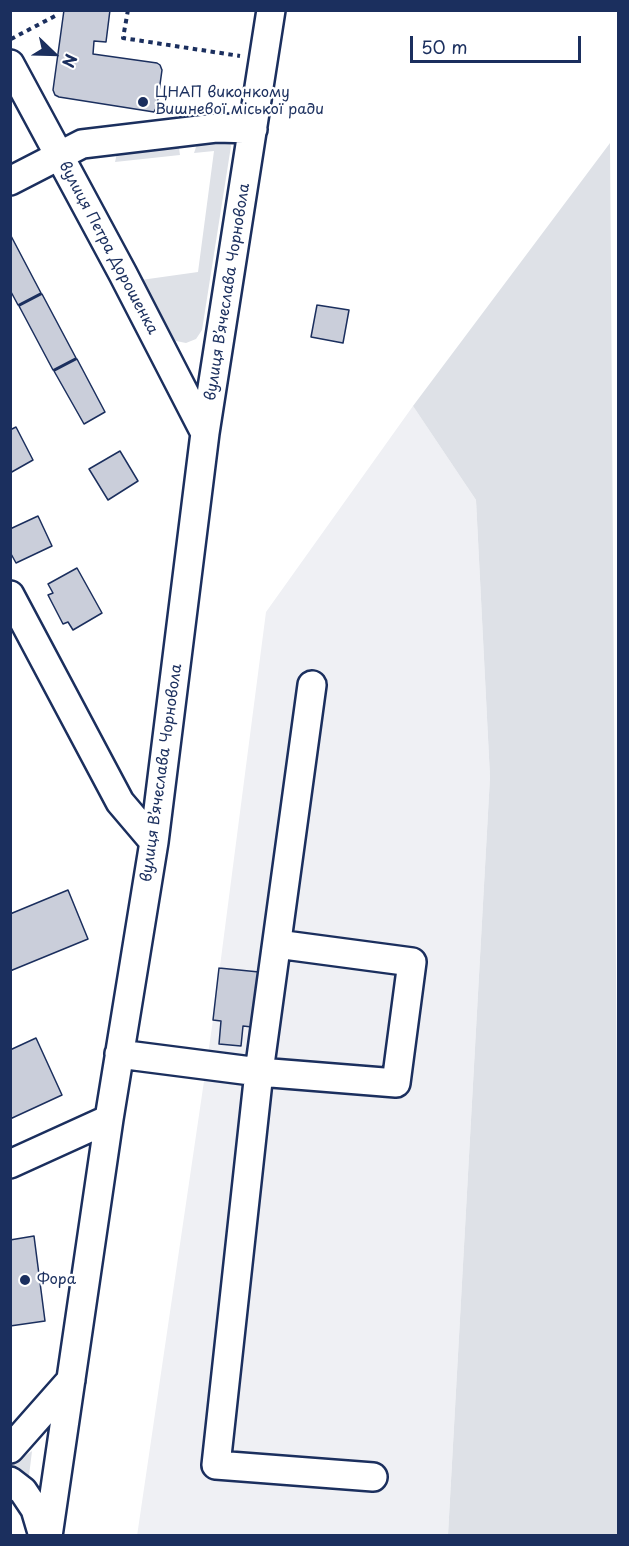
<!DOCTYPE html>
<html>
<head>
<meta charset="utf-8">
<style>
	body { margin:0 }
	#map { position:relative; width:629px; height:1546px; overflow:hidden; background:#fff; font-family:"Playpen Sans",sans-serif }
	canvas { display:block }
	.frame { position:absolute; inset:0; border:12px solid #1b2f5e; pointer-events:none }
	.north { position:absolute; left:24px; top:24px; width:60px; height:60px; -webkit-text-stroke:4px #fff; paint-order:stroke; rotate:113deg; font-size:16px; font-weight:700; line-height:24px; text-align:center; color:#1b2f5e }
	.north::after { content:''; display:block; margin:auto; width:21px; height:27px; background:#1b2f5e; clip-path:polygon(50% 0,100% 100%,50% 72%,0 100%) }
	.scale { position:absolute; left:410px; top:36px; width:171px; height:27px; box-sizing:border-box; border:3px solid #1b2f5e; border-top:0; padding-left:8px; font-size:18px; line-height:21px; white-space:nowrap; color:#1b2f5e; -webkit-text-stroke:4px #fff; paint-order:stroke }
</style>
</head>
<body>
<div id="map">
<canvas width="629" height="1546"></canvas>
<div class="frame"></div>
<div class="north">N</div>
<div class="scale">50 m</div>
</div>
<script>
const ctx = document.querySelector('canvas').getContext('2d');
ctx.lineJoin = 'round';
function paint(path, color) { ctx.fillStyle = color; ctx.fill(path, 'evenodd'); }
const shape = rows => new Path2D(rows.map(r => 'M' + r).join(''));
function strokePath(path, color, width, dash) { ctx.strokeStyle = color; ctx.lineWidth = width; ctx.lineCap = dash ? 'butt' : 'round'; ctx.setLineDash(dash || []); ctx.stroke(path); }
function drawText(font, color, halo, rows, align = 'center') {
  ctx.font = font + ' "Playpen Sans",sans-serif'; ctx.lineWidth = 4.5; ctx.setLineDash([]); ctx.textBaseline = 'middle'; ctx.strokeStyle = halo; ctx.fillStyle = color; for (const [text, x, y, turn = 0] of rows) {
    ctx.save(); ctx.translate(x, y); ctx.rotate((+turn || 0) * Math.PI / 180); ctx.textAlign = isNaN(turn) ? turn : align; if (halo) ctx.strokeText(text, 0, 0); ctx.fillText(text, 0, 0); ctx.restore();
  }
}
paint(shape([
	[413,406,476,500,490,777,448,1535,137,1536,213,1020,266,612]
]), '#eff0f4');
paint(shape([
	[200,141,229,141,231,146,202,330,196,339,186,343,176,341,167,333,141,280,198,272,214,151,194,153,196,147],
	[610,143,618,1252,618,1535,448,1535,490,777,476,500,413,406],
	[174,145,179,148,180,155,115,162,117,153],
	[32,1451,28,1484,10,1467]
]), '#dee1e7');
const building = shape([
	[64,10,110,10,106,42,94,41,93,54,157,63,160,65,162,70,157,106,154,112,59,97,55,95,53,90,64,10],
	[10,234,41,293,18,305,10,290,10,234],
	[42,294,76,358,53,370,19,306,42,294],
	[317,305,349,310,343,343,311,337,317,305],
	[77,359,105,412,84,424,54,371,77,359],
	[16,427,33,460,10,473,10,430,16,427],
	[120,451,138,481,108,500,89,469,120,451],
	[38,516,52,546,16,563,10,552,10,529,38,516],
	[77,568,102,613,73,630,68,622,63,624,48,595,53,593,48,584,77,568],
	[68,890,88,939,10,971,10,914,68,890],
	[219,968,259,972,252,1027,243,1026,241,1046,219,1044,221,1021,213,1020,219,968],
	[36,1038,62,1095,10,1119,10,1050,36,1038],
	[34,1236,45,1321,10,1326,10,1240,34,1236]
]);
paint(building, '#caceda');
strokePath(building, '#1b2f5e', 1.5);
const minor = shape([
	[10,64,123,274,205,433],
	[10,181,82,144,216,128,253,129],
	[10,595,120,802,154,842],
	[312,685,259,1072,216,1465,373,1477],
	[119,1054,259,1072,396,1083,412,962,277,944],
	[10,1164,109,1119],
	[10,1449,71,1380],
	[10,1481,23,1491,35,1509,43,1536],
	[48,1536,109,1119,154,842,205,433,271,10]
]);
strokePath(minor, '#1b2f5e', 32);
strokePath(shape([
	[128,10,123,38,240,56],
	[11,39,55,16,56,10]
]), '#1b2f5e', 4, [4.5, 4.5]);
strokePath(minor, '#fff', 27);
for (const [x, y, r, color] of [
	[143,102,6,"#1b2f5e"],
	[25,1280,6,"#1b2f5e"]
]) { const dot = new Path2D(); dot.arc(x, y, r, 0, 2 * Math.PI); ctx.fillStyle = color; ctx.fill(dot); strokePath(dot, '#fff', 2); }
drawText('15px', '#1b2f5e', '#fff', [
	["ЦНАП виконкому",155,93],
	["Вишневої міської ради",155,110],
	["Фора",37,1280]
], 'left');
drawText('15px', '#1b2f5e', '#fff', [
	["вулиця Петра Дорошенка",108,248,62],
	["вулиця Вʼячеслава Чорновола",228,292,-81],
	["вулиця Вʼячеслава Чорновола",162,773,-82]
]);
</script>
</body>
</html>
